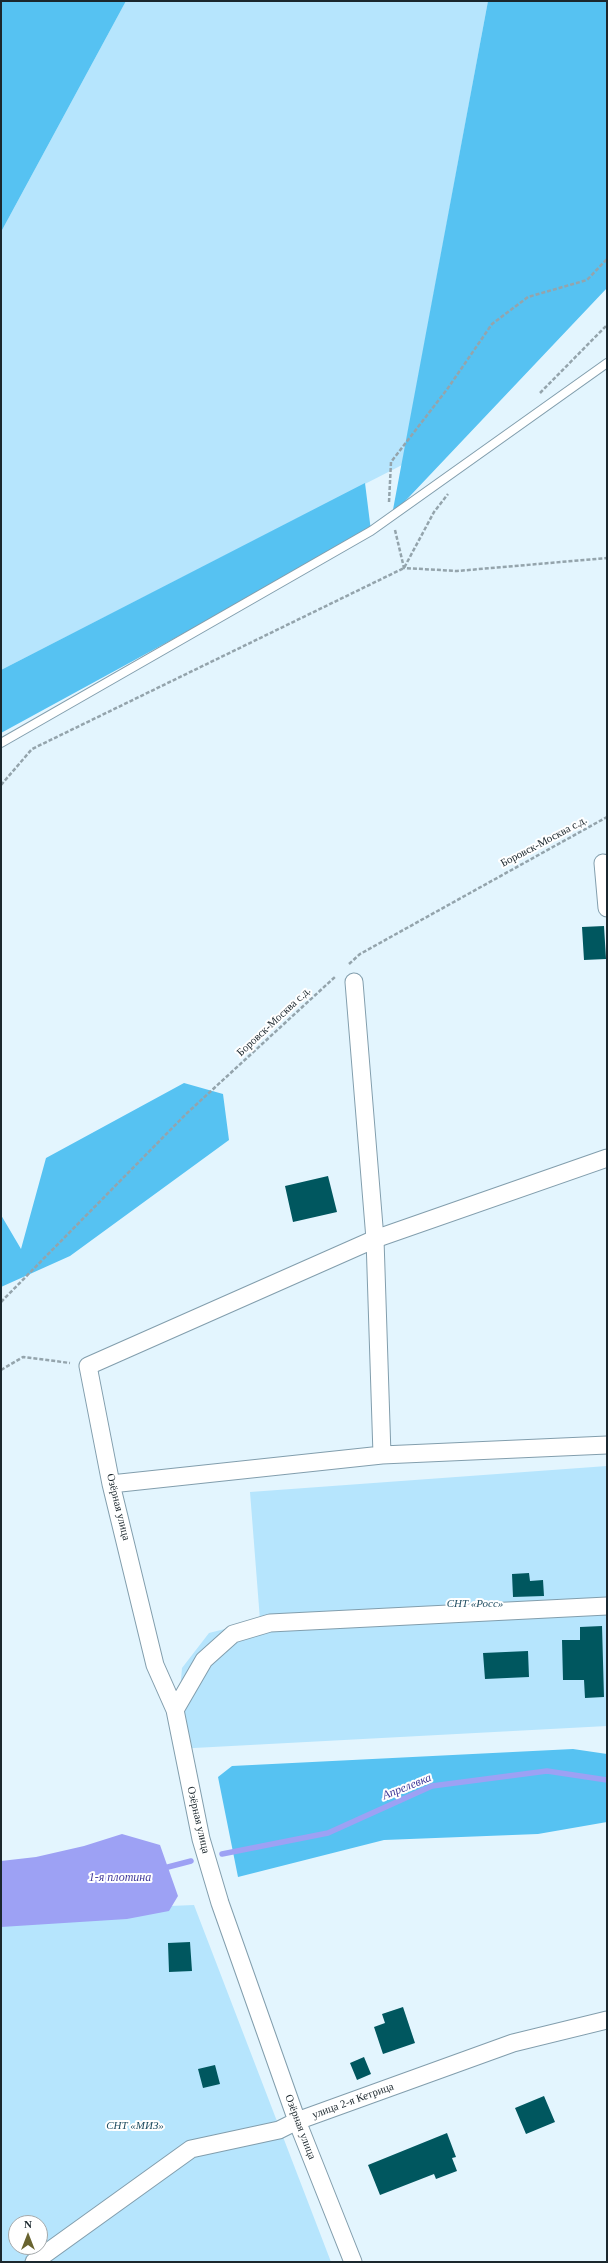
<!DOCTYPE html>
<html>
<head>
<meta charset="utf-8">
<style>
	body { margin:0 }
	#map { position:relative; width:608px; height:2263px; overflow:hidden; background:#e3f5fe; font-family:"Times New Roman",serif }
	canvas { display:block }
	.frame { position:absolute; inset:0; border:2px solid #1b272d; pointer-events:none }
	.north { position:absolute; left:8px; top:2215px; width:40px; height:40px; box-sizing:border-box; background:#fff; border:1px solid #a4a9ab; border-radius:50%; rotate:0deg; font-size:11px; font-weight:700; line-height:16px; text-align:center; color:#1b272d }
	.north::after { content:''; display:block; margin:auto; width:14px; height:18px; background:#696430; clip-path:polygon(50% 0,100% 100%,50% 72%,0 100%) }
</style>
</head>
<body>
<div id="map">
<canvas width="608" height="2263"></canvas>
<div class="frame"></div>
<div class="north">N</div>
</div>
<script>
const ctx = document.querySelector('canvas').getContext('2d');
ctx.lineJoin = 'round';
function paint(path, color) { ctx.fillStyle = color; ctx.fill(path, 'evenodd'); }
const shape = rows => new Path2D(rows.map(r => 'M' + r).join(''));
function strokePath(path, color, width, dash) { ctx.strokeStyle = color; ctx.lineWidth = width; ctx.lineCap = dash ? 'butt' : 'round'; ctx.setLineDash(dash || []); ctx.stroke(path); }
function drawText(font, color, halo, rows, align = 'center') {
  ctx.font = font + ' "Times New Roman",serif'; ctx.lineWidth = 4; ctx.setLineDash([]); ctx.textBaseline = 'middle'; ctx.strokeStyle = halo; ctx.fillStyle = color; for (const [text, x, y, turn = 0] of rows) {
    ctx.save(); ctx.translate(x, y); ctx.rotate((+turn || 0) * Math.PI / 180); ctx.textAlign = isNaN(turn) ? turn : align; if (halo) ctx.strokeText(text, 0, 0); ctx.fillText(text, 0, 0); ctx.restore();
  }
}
paint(shape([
	[126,1,488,1,402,465,1,670,1,232],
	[607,1466,607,1726,175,1749,182,1668,209,1633,260,1620,250,1492],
	[194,1905,331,2262,1,2262,1,1913],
	[16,2223,40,2223,40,2247,16,2247]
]), '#b6e5fd');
paint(shape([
	[1,1,126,1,1,232],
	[488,1,607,1,607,288,392,515],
	[365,483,371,531,1,733,1,670],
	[184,1083,223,1094,229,1140,70,1256,1,1287,1,1215,21,1249,46,1158],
	[573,1749,607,1754,607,1822,538,1834,384,1840,238,1877,218,1777,232,1766]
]), '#56c2f2');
paint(shape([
	[122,1834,160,1845,178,1896,169,1911,127,1919,1,1927,1,1861,36,1857,84,1846]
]), '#9da1f4');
strokePath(shape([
	[222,1854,328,1833,432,1786,547,1771,607,1780],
	[168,1867,191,1861]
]), '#9da1f4', 5.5);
paint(shape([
	[604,926,606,959,584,960,582,927],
	[328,1176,337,1212,293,1222,285,1186],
	[529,1573,530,1581,543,1580,544,1596,513,1597,512,1574],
	[602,1626,604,1697,585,1698,584,1680,563,1680,562,1640,580,1640,580,1627],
	[528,1651,529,1677,485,1679,483,1653],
	[190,1942,192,1971,169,1972,168,1943],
	[403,2007,415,2043,383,2054,374,2027,385,2023,382,2014],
	[364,2057,371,2074,357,2080,350,2063],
	[215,2065,220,2084,203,2088,198,2069],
	[544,2096,555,2122,526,2134,515,2108],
	[447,2133,456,2157,452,2158,457,2171,436,2179,434,2174,380,2195,368,2165]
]), '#00575f');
const lane = shape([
	[1,743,371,531,607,363]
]);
const street = shape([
	[603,863,607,908],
	[354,982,375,1239,382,1455],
	[111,1484,382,1455,607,1445],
	[175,1710,204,1660,233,1634,270,1623,607,1606],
	[34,2262,191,2149,279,2130,297,2121,513,2043,607,2020],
	[353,2262,297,2121,220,1903,201,1839,175,1710,155,1665,111,1484,88,1366,375,1239,607,1158]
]);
strokePath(lane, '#829ead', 10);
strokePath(street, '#829ead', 19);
strokePath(shape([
	[540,393,607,325],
	[389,502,391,462,448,388,492,324,528,297,587,280,607,259],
	[395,530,404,568,457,571,607,558],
	[1,785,32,749,404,568,434,512,448,494],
	[349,964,360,954,607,817],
	[1,1302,186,1114,336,976],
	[1,1370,23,1357,70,1363]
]), '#94a4ac', 2.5, [4, 2]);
strokePath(lane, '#fff', 8);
strokePath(street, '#fff', 17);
drawText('11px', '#1b272d', '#fff', [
	["Боровск-Москва с.д.",544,842,-28],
	["Боровск-Москва с.д.",274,1022,-43],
	["Озёрная улица",118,1507,76],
	["Озёрная улица",198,1820,77],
	["улица 2-я Кетрица",353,2101,-20],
	["Озёрная улица",300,2127,69]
]);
drawText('italic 11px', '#214e62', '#fff', [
	["СНТ «Росс»",475,1604],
	["СНТ «МИЗ»",135,2126]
]);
drawText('italic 12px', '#423b9a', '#fff', [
	["Апрелевка",407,1787,-22],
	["1-я плотина",120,1878]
]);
</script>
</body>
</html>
